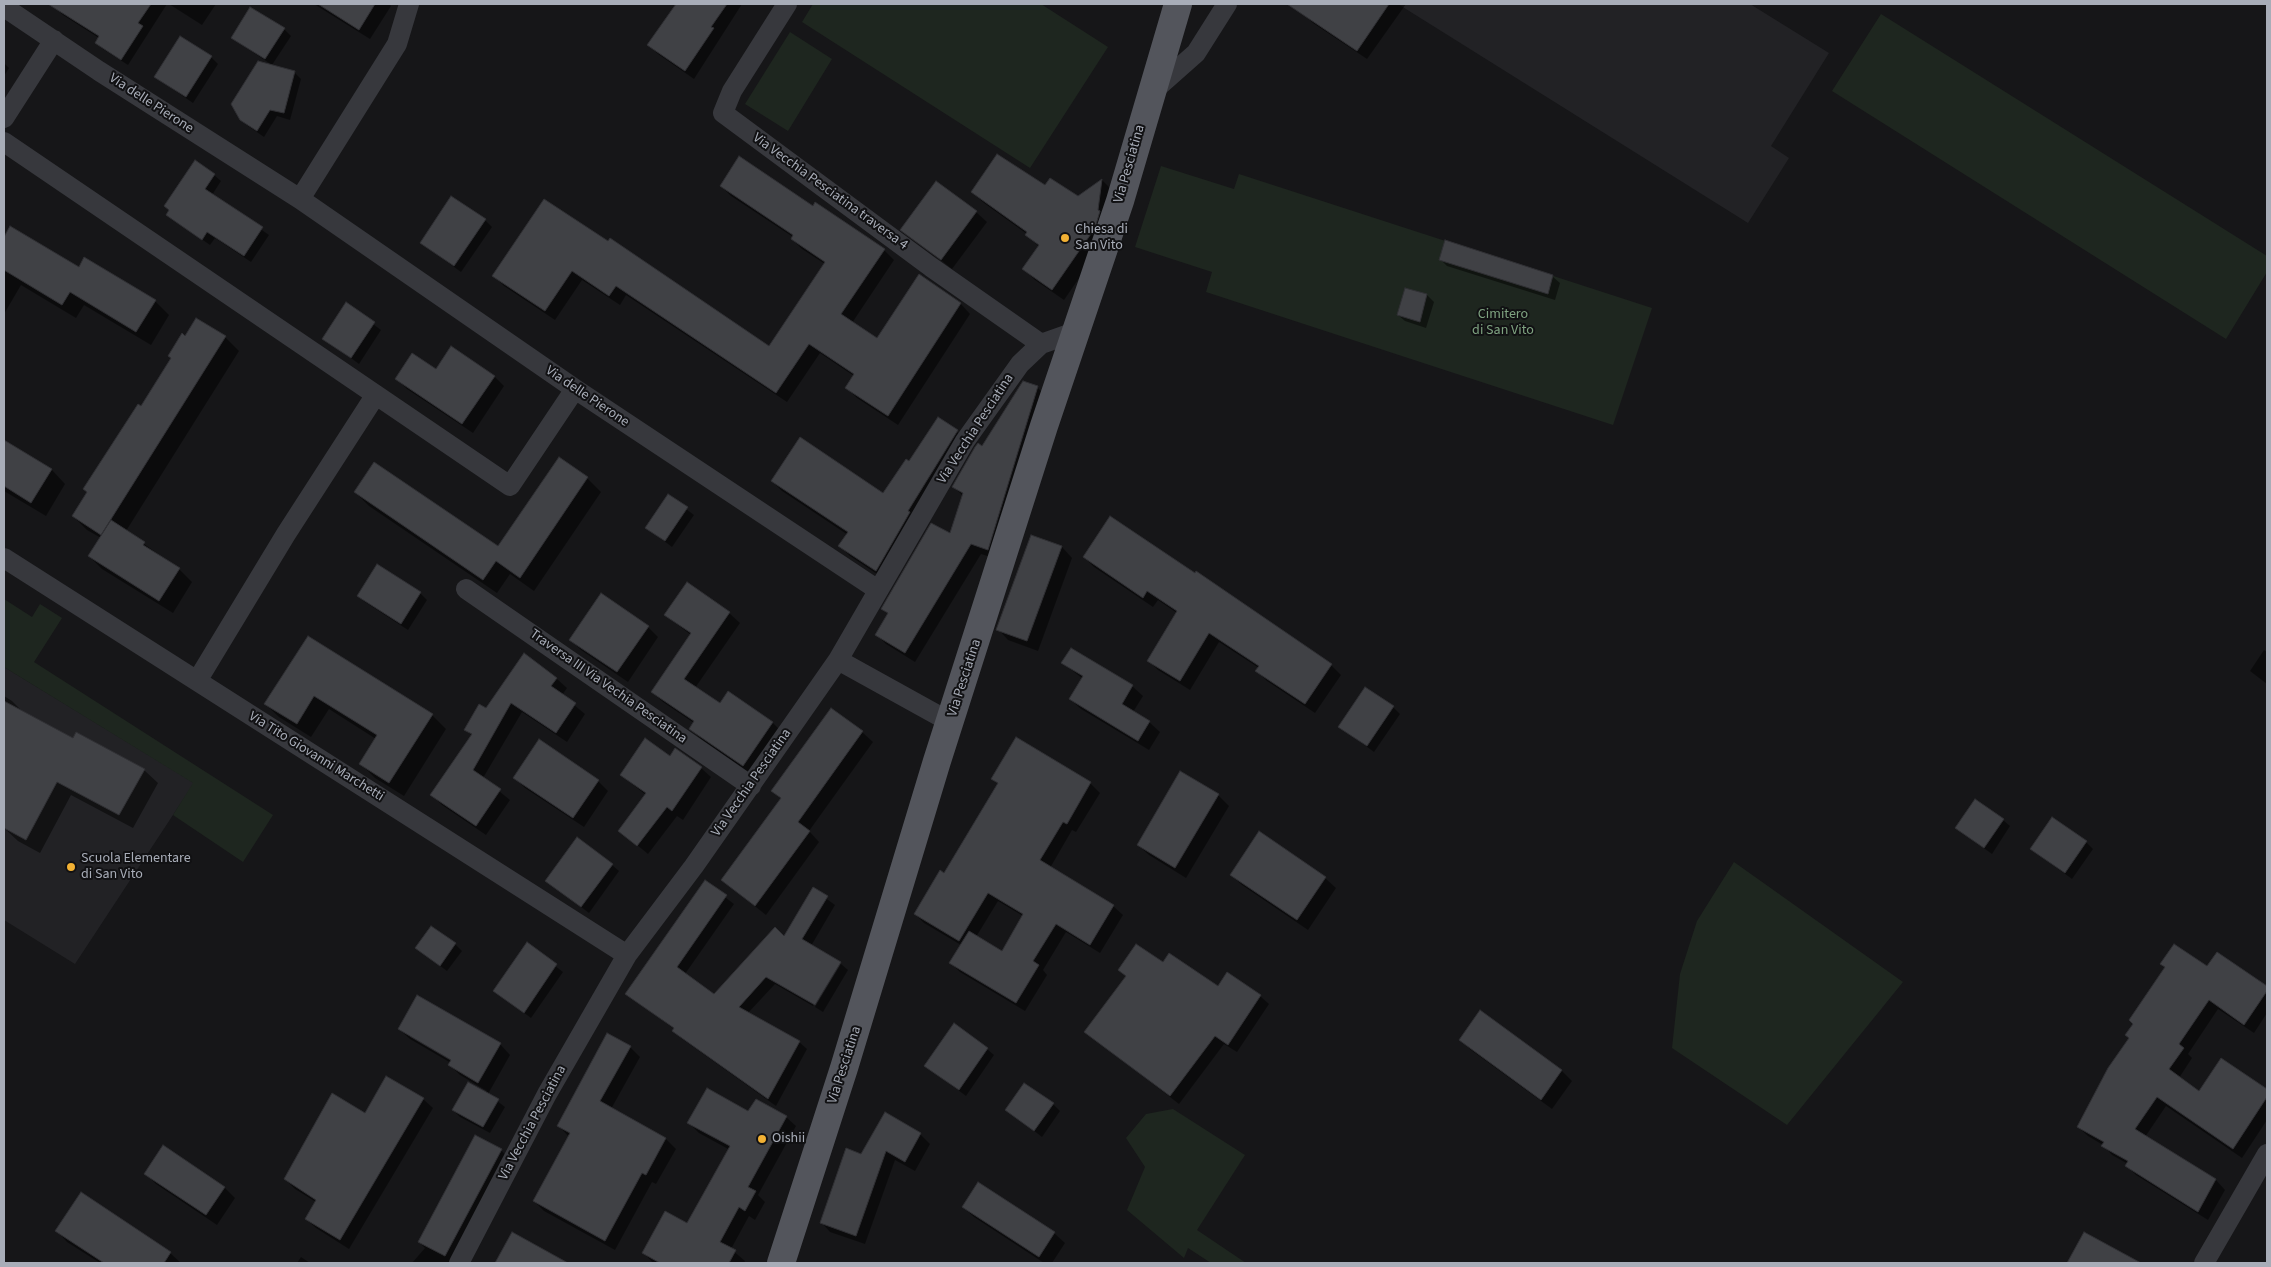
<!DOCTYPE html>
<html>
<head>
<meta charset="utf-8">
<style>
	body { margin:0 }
	#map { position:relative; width:2271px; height:1267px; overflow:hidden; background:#161618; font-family:"Source Sans 3",sans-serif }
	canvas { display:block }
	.frame { position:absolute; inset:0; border:5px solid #a8adb8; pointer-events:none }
</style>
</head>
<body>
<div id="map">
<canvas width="2271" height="1267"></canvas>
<div class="frame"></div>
</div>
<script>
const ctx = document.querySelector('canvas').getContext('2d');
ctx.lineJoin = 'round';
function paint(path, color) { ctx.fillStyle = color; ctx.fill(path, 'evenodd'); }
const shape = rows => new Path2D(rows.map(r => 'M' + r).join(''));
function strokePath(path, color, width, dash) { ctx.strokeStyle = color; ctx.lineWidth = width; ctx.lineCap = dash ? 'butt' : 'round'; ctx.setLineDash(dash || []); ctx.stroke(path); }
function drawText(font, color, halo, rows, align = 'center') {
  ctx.font = font + ' "Source Sans 3",sans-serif'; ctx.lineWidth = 4; ctx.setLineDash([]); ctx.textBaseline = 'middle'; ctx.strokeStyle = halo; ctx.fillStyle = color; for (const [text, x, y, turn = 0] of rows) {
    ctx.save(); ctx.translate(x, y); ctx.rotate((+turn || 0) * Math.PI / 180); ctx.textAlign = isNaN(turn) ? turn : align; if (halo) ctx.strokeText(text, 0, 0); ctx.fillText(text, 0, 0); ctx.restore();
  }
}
paint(shape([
	[1398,4,1750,4,1829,53,1771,146,1789,158,1748,223],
	[4,667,194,783,75,964,4,920]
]), '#222225');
paint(shape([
	[813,4,1041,4,1108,47,1030,168,802,22],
	[1881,14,2267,256,2267,272,2226,339,1832,91],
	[790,32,832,59,788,131,745,104],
	[1161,166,1234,189,1239,174,1652,308,1613,425,1206,292,1212,272,1135,247],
	[4,599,32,617,40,604,62,618,34,662,273,815,243,862,173,815,193,783,4,667],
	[1734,862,1903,982,1787,1125,1672,1048,1680,974,1697,921],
	[1173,1109,1245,1155,1197,1230,1246,1263,1211,1263,1188,1248,1184,1258,1127,1210,1145,1167,1126,1138,1146,1114]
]), '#1e261f');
paint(shape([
	[58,4,122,5,167,4,128,65,103,49,96,43,99,38,63,15,56,8],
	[169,4,216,4,202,25],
	[314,4,389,4,391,6,370,39],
	[677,4,742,4,694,79,658,54,649,45],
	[1310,4,1406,4,1367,59,1313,23,1304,14],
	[284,29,291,36,272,65,232,38],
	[211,57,218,64,193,103,155,77],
	[4,63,9,68,4,76],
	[294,72,301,79,290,120,277,116,264,137,248,126,241,119],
	[214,175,221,181,212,195,269,235,251,262,215,238,210,245,167,215],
	[1102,180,1113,191,1106,239,1064,300,1035,280,1024,269,1039,247,1027,234,984,203,972,192,1045,187,1078,197],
	[721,186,813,207,815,204,884,250,894,260,852,323,878,340,960,303,970,314,898,425,857,398,847,388,854,376,820,353,787,402,626,295,620,305,582,280,555,320,504,286,494,276,545,200,769,348,825,264,802,249,792,239,793,237,731,196],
	[976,212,987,222,952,269,902,229],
	[485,220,492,227,461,272,421,243],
	[11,227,79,268,155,301,169,315,151,345,84,305,76,318,21,285,4,314,4,239],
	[1445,242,1553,277,1560,283,1555,300,1447,266,1440,259],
	[1406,289,1427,295,1434,302,1426,328,1405,321,1398,315],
	[346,304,381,330,359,364,324,338],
	[197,320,225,337,239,351,126,531,179,569,192,582,173,613,102,569,89,556,101,538,87,530,73,516],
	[436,371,494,376,504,386,473,433,407,389,397,379],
	[1037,387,1047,397,997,559,981,554,915,662,886,644,876,634,888,614,883,609,951,535,963,496,954,487,982,447],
	[939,418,968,441,886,580,850,556,840,546,848,535,782,491,772,481,884,494,909,463],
	[4,441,52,470,65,484,46,516,4,491],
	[559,459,587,478,601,492,534,591,510,574,497,593,369,506,355,492,499,548],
	[669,496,694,515,672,547,647,528],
	[1032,537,1062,547,1072,558,1038,651,1008,640,998,629],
	[1084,557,1331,665,1341,675,1315,713,1267,681,1257,671,1259,668,1219,642,1190,690,1158,670,1148,660,1177,613,1158,600,1153,607,1094,567],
	[420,593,427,600,408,630,365,602,358,596],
	[729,613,740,623,695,688,720,705,728,693,773,723,783,733,754,776,701,739,690,728,694,723,663,702,652,692,691,635,665,615],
	[648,627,658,637,628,682,581,650,571,640],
	[308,638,432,715,446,729,404,796,375,778,361,764,376,739,329,709,311,737,279,717,265,704],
	[2264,650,2267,652,2267,684,2250,671],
	[524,655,557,679,567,688,562,695,585,714,567,742,522,712,483,778,510,800,486,835,442,805,432,795,472,736,466,729,487,709],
	[1063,663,1132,686,1143,696,1133,712,1149,722,1160,732,1149,750,1081,709,1070,699,1083,679],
	[4,696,12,701,25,714,73,740,144,770,158,783,133,828,71,795,40,853,18,841,4,828],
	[1393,707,1400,714,1374,752,1340,727],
	[831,709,862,732,873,742,809,831,819,842,766,915,722,880,781,799,773,791],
	[1017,739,1090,783,1100,793,1076,832,1072,830,1050,868,1113,906,1123,915,1100,953,1066,932,1043,970,1047,975,1025,1011,960,972,951,963,961,945,924,923,915,914,944,874,998,784,993,779],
	[998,901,1023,916,1002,952,976,937],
	[671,758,701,768,711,777,683,820,677,816,648,854,620,831,646,795,621,775],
	[1181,773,1218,795,1229,806,1186,878,1149,855,1138,845],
	[515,778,598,781,608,791,584,827,525,788],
	[2003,820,2010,826,1992,854,1956,828],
	[2086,842,2093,849,2072,879,2031,849],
	[612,865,619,871,589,913,547,881],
	[1231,875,1325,878,1336,888,1308,930,1242,885],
	[705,882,734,904,685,974,714,995,784,938,813,889,835,905,811,946,838,963,813,1006,775,984,748,1013,799,1042,807,1049,776,1106,681,1038,674,1029,627,993],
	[455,944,462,951,447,971,416,948],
	[527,944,563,972,531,1018,495,991],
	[2217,954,2267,988,2267,1013,2254,1033,2218,1009,2188,1054,2192,1058,2179,1078,2199,1093,2222,1060,2267,1091,2267,1120,2242,1158,2166,1106,2145,1137,2216,1180,2225,1190,2208,1220,2136,1175,2127,1166,2128,1164,2112,1155,2103,1145,2088,1136,2078,1127],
	[841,964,848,970,823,1012,815,1007],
	[1163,964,1218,988,1260,996,1269,1004,1237,1052,1224,1044,1179,1104,1086,1032,1127,977,1120,970],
	[1481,1012,1562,1071,1572,1081,1552,1109,1471,1050,1460,1039],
	[399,1029,500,1044,510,1055,488,1094,505,1107,490,1133,460,1117,453,1110,487,1091,460,1075,450,1065,451,1063,410,1039],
	[410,1034,458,1062,456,1064,410,1037],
	[630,1047,640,1057,611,1109,666,1139,676,1149,656,1184,652,1182,615,1250,544,1211,534,1201,569,1137,559,1126],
	[987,1049,994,1055,966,1096,926,1066],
	[423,1099,433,1108,349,1249,316,1228,306,1219,316,1202,295,1189,285,1179,365,1115],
	[1053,1104,1060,1111,1042,1137,1006,1109],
	[749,1112,786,1117,796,1126,758,1195,765,1202,755,1220,749,1216,731,1249,745,1261,744,1263,653,1263,644,1253,688,1225,730,1150,699,1133,689,1123],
	[885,1114,920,1134,930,1144,915,1171,895,1160,865,1244,830,1232,821,1222],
	[163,1146,225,1188,235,1198,217,1225,156,1184,145,1173],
	[501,1150,510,1160,456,1263,412,1263,425,1248,419,1242],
	[963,1207,1054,1233,1065,1243,1052,1263,1044,1263,974,1217],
	[57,1231,170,1253,181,1263,100,1263,67,1242],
	[2085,1233,2128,1261,2127,1263,2068,1263],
	[512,1234,566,1263,496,1263],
	[301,1257,310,1263,297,1263]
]), '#0007');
const building = shape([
	[48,4,151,4,138,23,143,26,121,60,95,43,99,36,48,4],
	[318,4,375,4,359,30,318,4],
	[676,4,727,4,711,27,714,28,685,71,647,45,676,4],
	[1287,4,1389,4,1357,51,1287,4],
	[250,7,285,28,265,59,231,38,250,7],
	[180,36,212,56,186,97,154,77,180,36],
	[258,61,295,71,284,113,270,110,257,131,240,120,231,104,258,61],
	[997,154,1045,185,1050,178,1078,196,1102,179,1098,210,1100,211,1095,228,1052,290,1022,269,1039,245,1025,235,1027,232,971,192,997,154],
	[739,156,813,206,815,202,885,249,841,314,877,338,919,274,961,303,888,416,845,388,854,374,809,344,776,393,616,286,609,296,572,271,545,311,492,276,544,199,608,241,610,238,769,346,825,262,791,239,793,235,720,186,739,156],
	[195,160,215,174,205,189,263,227,244,256,207,232,202,240,166,215,169,210,164,206,195,160],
	[936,181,977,211,941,260,900,230,936,181],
	[451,196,486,219,454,266,420,243,451,196],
	[10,226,79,267,84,257,156,300,136,332,70,292,62,305,4,270,4,237,10,226],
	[1445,240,1553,275,1548,294,1439,260,1445,240],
	[1405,288,1427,294,1420,322,1397,315,1405,288],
	[346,302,375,322,351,358,322,339,346,302],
	[196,318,226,336,101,535,72,516,87,492,83,489,138,404,141,406,171,358,168,356,182,333,185,336,196,318],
	[451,346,495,376,462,424,395,379,412,353,436,369,451,346],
	[1023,381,1038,386,988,550,971,544,905,653,875,635,888,613,881,609,931,523,950,533,963,493,952,487,975,447,978,443,982,446,1023,381],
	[938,417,958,430,908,511,910,512,876,571,838,546,848,532,771,481,800,437,883,493,906,459,909,461,938,417],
	[4,440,52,469,31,503,4,486,4,440],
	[559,457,588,477,520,578,496,561,483,580,354,492,374,462,498,546,559,457],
	[668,494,688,507,665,541,645,528,668,494],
	[1110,516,1195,573,1196,571,1332,664,1305,704,1255,671,1259,666,1209,633,1180,681,1147,661,1177,611,1147,591,1143,598,1083,557,1110,516],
	[111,520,145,542,143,545,180,568,159,601,88,556,111,520],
	[1031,535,1062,546,1027,641,996,630,1031,535],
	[377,564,421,592,401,624,357,596,377,564],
	[687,582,730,612,684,679,720,703,728,691,773,722,743,766,689,729,694,721,651,692,691,633,664,615,687,582],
	[601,593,649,626,617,672,569,640,601,593],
	[308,636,433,714,389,783,359,764,377,735,314,696,297,724,264,704,308,636],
	[1071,648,1133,685,1122,704,1150,721,1138,741,1069,699,1083,676,1061,663,1071,648],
	[524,653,557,678,551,686,576,703,556,733,511,703,473,770,501,789,476,826,430,795,472,734,464,730,479,704,486,708,524,653],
	[1365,687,1394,706,1367,746,1338,727,1365,687],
	[4,701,73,738,76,732,145,769,119,815,57,782,26,840,4,828,4,701],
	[831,708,863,731,798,822,810,831,755,906,721,880,781,798,771,791,831,708],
	[1016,737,1091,782,1067,824,1063,822,1040,860,1114,905,1090,945,1056,924,1033,961,1039,965,1016,1003,949,963,969,931,1002,951,1023,914,988,893,959,941,914,914,940,870,944,873,998,783,991,779,1016,737],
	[645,738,670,756,675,748,702,767,672,811,667,807,637,846,618,831,646,793,620,775,645,738],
	[539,739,599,780,573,818,513,778,539,739],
	[1180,771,1219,794,1175,868,1137,845,1180,771],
	[1975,799,2004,819,1984,848,1955,828,1975,799],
	[2052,817,2087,841,2065,873,2030,849,2052,817],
	[1259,831,1326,877,1297,920,1230,875,1259,831],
	[577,837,613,864,581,907,545,881,577,837],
	[705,880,727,895,677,967,714,994,775,927,784,936,813,887,828,896,802,939,841,962,815,1005,766,977,739,1007,800,1041,768,1099,672,1031,674,1028,625,994,705,880],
	[431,926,456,943,440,966,415,948,431,926],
	[527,942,557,964,524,1013,493,991,527,942],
	[1136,944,1163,962,1169,953,1218,986,1227,972,1261,995,1228,1045,1215,1036,1170,1096,1084,1032,1126,976,1118,970,1136,944],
	[2174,944,2207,966,2217,952,2267,986,2267,991,2244,1025,2209,1000,2179,1044,2184,1048,2169,1069,2199,1091,2221,1058,2267,1089,2267,1097,2233,1149,2157,1097,2135,1129,2216,1179,2198,1212,2125,1166,2128,1161,2101,1146,2104,1142,2077,1127,2108,1068,2129,1038,2125,1035,2133,1024,2129,1020,2165,967,2160,964,2174,944],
	[417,995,501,1043,478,1083,448,1065,451,1060,398,1029,417,995],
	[1480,1010,1562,1070,1541,1100,1459,1040,1480,1010],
	[954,1023,988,1048,959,1090,924,1066,954,1023],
	[607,1033,631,1046,600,1101,666,1138,646,1175,642,1173,605,1241,533,1201,570,1133,557,1126,607,1033],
	[386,1076,424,1098,340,1240,305,1219,316,1200,284,1179,332,1093,365,1113,386,1076],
	[468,1082,499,1099,483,1127,452,1110,468,1082],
	[1024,1083,1054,1103,1034,1131,1005,1110,1024,1083],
	[707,1088,748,1111,756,1099,787,1116,748,1187,756,1191,745,1211,739,1207,720,1242,736,1250,729,1263,660,1263,642,1253,665,1211,687,1223,730,1146,687,1123,707,1088],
	[885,1112,921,1133,905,1162,886,1151,856,1236,820,1223,846,1148,861,1154,885,1112],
	[475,1135,502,1149,445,1256,418,1242,475,1135],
	[163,1145,225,1187,206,1215,144,1174,163,1145],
	[978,1182,1055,1232,1039,1257,962,1207,978,1182],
	[81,1192,171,1252,164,1263,104,1263,55,1231,81,1192],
	[512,1232,568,1263,495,1263,512,1232],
	[2084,1232,2141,1263,2067,1263,2084,1232]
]);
paint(building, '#404145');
strokePath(building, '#303034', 1);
strokePath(shape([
	[787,4,732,91,723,113,931,267,1041,344],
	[4,7,99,71,300,199,575,389,878,590],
	[1152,92,1196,53,1227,4],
	[4,118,54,40],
	[4,142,510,486,575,389],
	[300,199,397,44,409,4],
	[4,558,627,955],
	[466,589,751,786],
	[838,660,950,722],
	[197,681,286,534,375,396],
	[459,1263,547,1094,627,955,694,866,838,660,965,441,1020,364,1041,344,1075,332],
	[2204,1263,2267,1154]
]), '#37383d', 20);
strokePath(shape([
	[781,1263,844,1068,937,761,1044,426,1120,201,1178,4]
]), '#53555c', 28);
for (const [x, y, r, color] of [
	[1065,238,5,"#f2b134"],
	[71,867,5,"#f2b134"],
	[762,1139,5,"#f2b134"]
]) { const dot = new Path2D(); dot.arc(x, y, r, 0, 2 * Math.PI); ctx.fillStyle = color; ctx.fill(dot); strokePath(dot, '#111113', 2); }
drawText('14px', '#a8adb8', '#111113', [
	["Via delle Pierone",151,104,33],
	["Via Pesciatina",1130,164,-74],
	["Via Vecchia Pesciatina traversa 4",830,192,36],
	["Via delle Pierone",587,397,34],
	["Via Vecchia Pesciatina",976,429,-57],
	["Via Pesciatina",965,678,-72],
	["Traversa III Via Vechia Pesciatina",608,687,35],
	["Via Tito Giovanni Marchetti",316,757,32],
	["Via Vecchia Pesciatina",752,783,-55],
	["Via Pesciatina",845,1065,-72],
	["Via Vecchia Pesciatina",533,1123,-62]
]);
drawText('14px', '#a8adb8', '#111113', [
	["Chiesa di",1075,230],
	["San Vito",1075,246],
	["Scuola Elementare",81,859],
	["di San Vito",81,875],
	["Oishii",772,1139]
], 'left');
drawText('14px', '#7fa381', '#111113', [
	["Cimitero",1503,315],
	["di San Vito",1503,331]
]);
</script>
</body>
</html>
